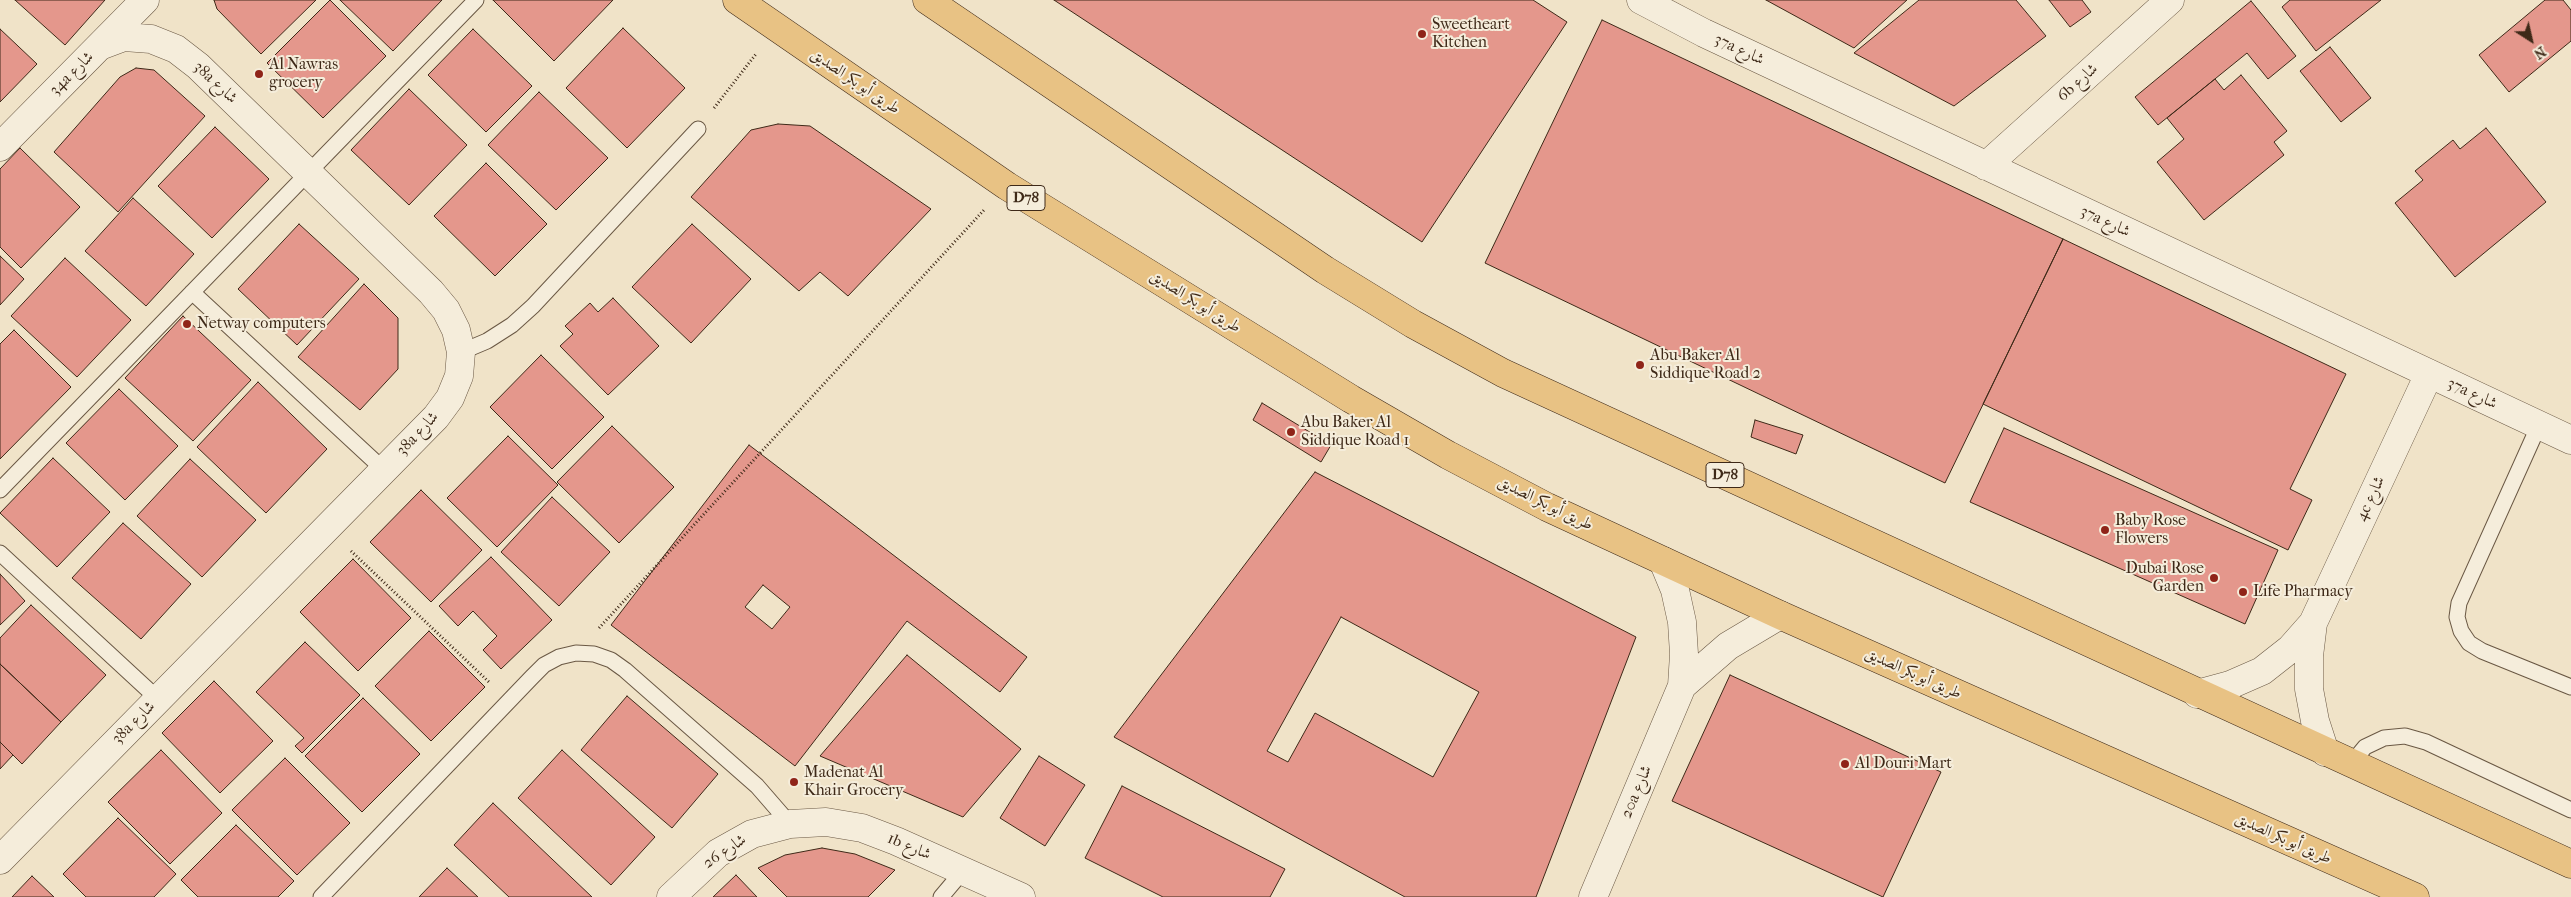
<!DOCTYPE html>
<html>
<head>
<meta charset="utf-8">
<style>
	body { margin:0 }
	#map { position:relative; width:2571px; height:897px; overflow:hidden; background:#f0e3c8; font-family:"IM FELL French Canon",serif }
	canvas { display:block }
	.north { position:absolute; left:2506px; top:15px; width:50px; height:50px; -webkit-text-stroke:4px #f5eddb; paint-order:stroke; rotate:145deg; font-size:14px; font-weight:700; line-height:20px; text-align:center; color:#3e2918 }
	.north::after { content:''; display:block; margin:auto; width:18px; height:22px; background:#3e2918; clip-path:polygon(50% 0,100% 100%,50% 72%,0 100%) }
</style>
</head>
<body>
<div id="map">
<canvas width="2571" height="897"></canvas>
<div class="north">N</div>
</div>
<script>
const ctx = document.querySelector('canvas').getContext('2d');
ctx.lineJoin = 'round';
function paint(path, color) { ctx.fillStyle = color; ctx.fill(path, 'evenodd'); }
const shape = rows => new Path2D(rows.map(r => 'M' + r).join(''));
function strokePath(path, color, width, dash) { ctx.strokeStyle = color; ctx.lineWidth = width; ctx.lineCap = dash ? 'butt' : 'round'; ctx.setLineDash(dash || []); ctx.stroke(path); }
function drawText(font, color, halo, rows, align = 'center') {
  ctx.font = font + ' "IM FELL French Canon",Amiri,serif'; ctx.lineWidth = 4; ctx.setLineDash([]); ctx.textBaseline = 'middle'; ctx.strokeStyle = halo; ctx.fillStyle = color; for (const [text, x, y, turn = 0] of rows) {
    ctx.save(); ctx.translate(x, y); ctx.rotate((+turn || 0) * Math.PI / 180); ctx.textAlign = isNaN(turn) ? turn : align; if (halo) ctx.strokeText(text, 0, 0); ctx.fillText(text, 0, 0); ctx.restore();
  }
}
const building = shape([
	[15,0,105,0,65,45,15,0],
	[214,0,316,0,261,54,217,9,214,0],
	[330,0,386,56,323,118,267,63,330,0],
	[340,0,442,0,393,51,340,0],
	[493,0,613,0,554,61,493,0],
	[1054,0,1533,0,1567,22,1422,242,1054,0],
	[1766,0,1907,0,1854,48,1766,0],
	[1919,0,2016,0,2046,36,1954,106,1854,53,1919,0],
	[2049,0,2082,0,2091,12,2070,27,2049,0],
	[2290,0,2381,0,2316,51,2282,7,2290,0],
	[2545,0,2563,0,2571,10,2571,41,2509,92,2479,55,2545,0],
	[2251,1,2296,56,2268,79,2247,53,2158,125,2135,97,2251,1],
	[1602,20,2063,239,1945,483,1485,263,1602,20],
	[623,28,685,88,627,148,566,88,623,28],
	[0,29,37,64,0,102,0,29],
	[473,29,532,86,486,132,428,75,473,29],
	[2330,47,2371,98,2341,122,2300,71,2330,47],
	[136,68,154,70,205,116,118,212,54,152,120,77,136,68],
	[2241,75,2287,131,2274,142,2284,155,2204,220,2157,162,2184,139,2167,118,2215,79,2224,90,2241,75],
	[409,89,467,145,409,205,351,150,409,89],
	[539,92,608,158,556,210,488,145,539,92],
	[778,124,810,126,931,209,848,296,820,272,799,291,691,197,751,130,778,124],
	[215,127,269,179,212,238,158,186,215,127],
	[2486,128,2546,202,2455,277,2395,203,2423,180,2415,171,2453,140,2460,149,2486,128],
	[20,148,80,207,21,268,0,247,0,169,20,148],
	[486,163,547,224,495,276,434,216,486,163],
	[133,198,194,254,146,306,85,251,133,198],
	[299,224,359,279,297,345,238,289,299,224],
	[692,224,751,279,691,343,632,287,692,224],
	[2063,239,2346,374,2290,489,2312,500,2288,550,1983,404,2063,239],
	[0,256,24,279,0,305,0,256],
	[65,258,131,320,77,377,11,316,65,258],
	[364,284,398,318,398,369,360,410,298,357,364,284],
	[613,298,659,346,608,395,560,346,573,334,565,326,590,303,598,312,613,298],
	[183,316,251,380,193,441,125,378,183,316],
	[14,330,71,387,0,459,0,344,14,330],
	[541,355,604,417,552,469,490,407,541,355],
	[258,382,327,449,266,513,197,447,258,382],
	[119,389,178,446,125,500,66,443,119,389],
	[1262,403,1331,445,1321,462,1253,420,1262,403],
	[1755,420,1803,435,1796,454,1751,437,1755,420],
	[612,426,674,487,619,543,557,482,612,426],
	[2004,428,2278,550,2245,624,1970,502,2004,428],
	[508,436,558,485,497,547,447,498,508,436],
	[749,445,1027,657,1000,692,907,621,795,766,611,625,749,445],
	[763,585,790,607,772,629,745,607,763,585],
	[53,458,110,512,57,567,0,513,53,458],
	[190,459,256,520,202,577,137,516,190,459],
	[1315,472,1636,637,1536,897,1405,897,1114,737,1315,472],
	[1341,617,1479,692,1433,777,1315,713,1288,762,1267,751,1341,617],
	[421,490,482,550,431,602,370,542,421,490],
	[552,497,610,552,559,606,501,552,552,497],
	[123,523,191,584,141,639,72,578,123,523],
	[491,557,552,620,501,669,483,650,497,636,473,611,458,626,439,606,491,557],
	[353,559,411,618,358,671,300,612,353,559],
	[0,574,25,601,0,625,0,574],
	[31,605,106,675,61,722,0,664,0,638,31,605],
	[429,631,485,687,431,741,375,686,429,631],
	[305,642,360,695,302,753,295,746,304,738,256,692,305,642],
	[907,655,1021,749,963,817,820,756,907,655],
	[0,664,61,722,22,764,0,742,0,664],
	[1730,675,1941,772,1883,897,1672,801,1730,675],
	[214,681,273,741,220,793,162,733,214,681],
	[627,696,718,774,672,828,581,750,627,696],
	[363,698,420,754,362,812,305,756,363,698],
	[0,742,13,755,0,769,0,742],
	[161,750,222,813,170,864,108,802,161,750],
	[562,750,655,837,611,885,518,798,562,750],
	[1039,756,1085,785,1045,846,1000,818,1039,756],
	[285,758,350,823,297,875,232,810,285,758],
	[1122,786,1285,869,1270,897,1163,897,1085,858,1122,786],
	[493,803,592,897,509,897,454,845,493,803],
	[118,818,176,874,154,897,86,897,63,874,118,818],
	[236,825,294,881,278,897,198,897,181,880,236,825],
	[822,848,855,854,895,870,868,897,787,897,758,868,785,855,822,848],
	[447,868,478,897,419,897,447,868],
	[736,875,757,897,713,897,736,875],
	[32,876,54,897,12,897,32,876]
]);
paint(building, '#e4978c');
strokePath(building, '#3e2918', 1);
const service = shape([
	[192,292,384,470],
	[461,352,487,341,512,325,533,306,698,129],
	[2539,425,2459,603,2457,617,2461,631,2469,643,2482,651,2571,687],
	[0,490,476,0],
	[0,553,158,699],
	[2351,764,2365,747,2384,738,2405,736,2426,742,2571,810],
	[321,897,532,677,544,665,559,657,576,653,594,654,611,660,625,670,757,786,790,824],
	[941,897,963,871]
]);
const minor = shape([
	[1641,0,1704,33,2571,440],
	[0,147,145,0],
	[1986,166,2170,0],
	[2313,623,2309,656,2309,689,2315,721,2325,752],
	[1682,686,1728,646,1780,615],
	[2197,694,2230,685,2262,671,2290,649,2313,623,2429,374],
	[0,860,436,417,450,398,459,376,461,352,456,330,446,310,431,292,198,66,176,49,151,39,124,37,100,46],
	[671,897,718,853,752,834,790,824,826,822,862,828,896,841,1021,897],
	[1593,897,1682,686,1684,654,1682,622,1675,590,1663,561]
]);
const primary = shape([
	[737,0,1007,186,1351,399,1448,455,1547,507,1780,615,2415,897],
	[927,0,1325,270,1413,324,1503,373,2571,864]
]);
strokePath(service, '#6a5844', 17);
strokePath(minor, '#6a5844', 29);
strokePath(primary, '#3e2918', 29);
strokePath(shape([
	[714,108,756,54],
	[351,551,490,683],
	[599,628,984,210]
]), '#3e2918', 3, [1, 2.5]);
strokePath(service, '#f5eddb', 15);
strokePath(minor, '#f5eddb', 28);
strokePath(primary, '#e8c284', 28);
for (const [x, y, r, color] of [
	[1422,34,5,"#8f2418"],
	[259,74,5,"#8f2418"],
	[187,324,5,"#8f2418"],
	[1640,365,5,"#8f2418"],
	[1291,432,5,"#8f2418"],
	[2105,530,5,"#8f2418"],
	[2214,578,5,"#8f2418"],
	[2243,592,5,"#8f2418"],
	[1845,764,5,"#8f2418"],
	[794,782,5,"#8f2418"]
]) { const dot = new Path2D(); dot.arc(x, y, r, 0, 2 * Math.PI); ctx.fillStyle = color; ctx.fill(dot); strokePath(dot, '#f5eddb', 2); }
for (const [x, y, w] of [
	[1026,198,38],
	[1725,475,38]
]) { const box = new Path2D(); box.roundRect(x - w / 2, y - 12.5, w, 25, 4); ctx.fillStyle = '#f5eddb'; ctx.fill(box); strokePath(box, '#3e2918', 1); }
drawText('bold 15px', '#3e2918', null, [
	["D78",1026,198],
	["D78",1725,475]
]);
drawText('16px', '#3e2918', '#f5eddb', [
	["Sweetheart",1432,25],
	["Kitchen",1432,43],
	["Al Nawras",269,65],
	["grocery",269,83],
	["Netway computers",197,324],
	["Abu Baker Al",1650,356],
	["Siddique Road 2",1650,374],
	["Abu Baker Al",1301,423],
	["Siddique Road 1",1301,441],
	["Baby Rose",2115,521],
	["Flowers",2115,539],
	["Dubai Rose",2204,569,"right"],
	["Garden",2204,587,"right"],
	["Life Pharmacy",2253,592],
	["Al Douri Mart",1855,764],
	["Madenat Al",804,773],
	["Khair Grocery",804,791]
], 'left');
drawText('16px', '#3e2918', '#f5eddb', [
	["37a شارع",1739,50,25],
	["34a شارع",72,74,-45],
	["طريق أبو بكر الصديق",855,82,34],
	["38a شارع",215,83,43],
	["6b شارع",2078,83,-42],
	["37a شارع",2105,222,25],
	["طريق أبو بكر الصديق",1195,302,32],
	["37a شارع",2472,394,25],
	["38a شارع",418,434,-47],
	["4c شارع",2371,499,-65],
	["طريق أبو بكر الصديق",1545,504,26],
	["طريق أبو بكر الصديق",1913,674,24],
	["38a شارع",134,723,-45],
	["20a شارع",1637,792,-67],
	["طريق أبو بكر الصديق",2283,839,24],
	["1b شارع",909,847,23],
	["شارع 26",725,852,-34]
]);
</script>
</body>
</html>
